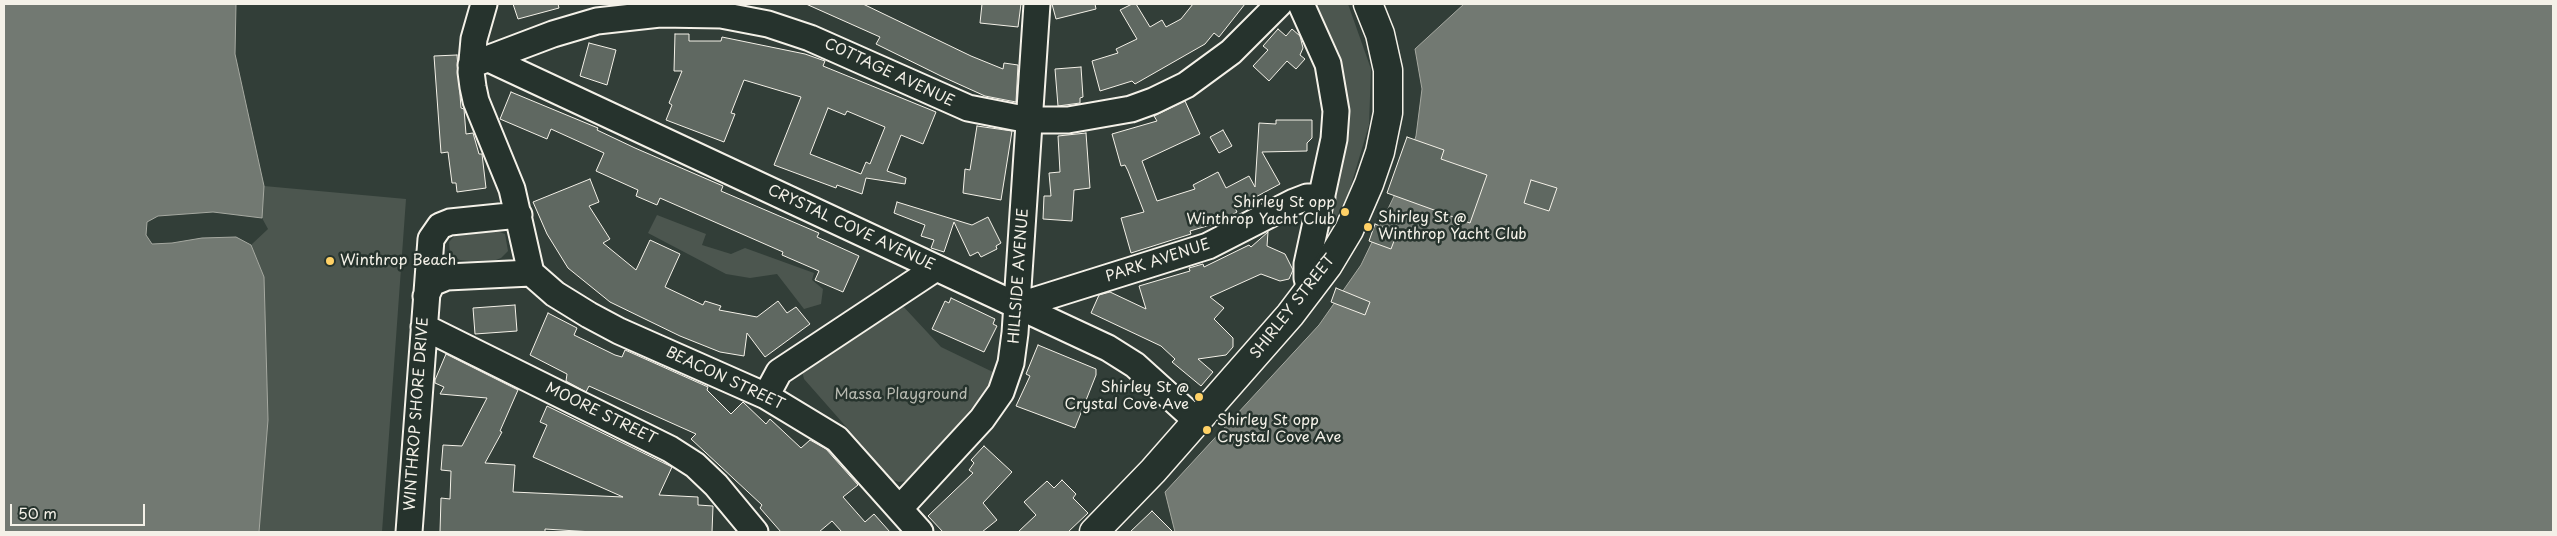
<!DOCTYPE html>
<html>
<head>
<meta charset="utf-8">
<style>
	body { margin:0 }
	#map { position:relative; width:2557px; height:536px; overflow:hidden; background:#323e38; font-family:"Playpen Sans",sans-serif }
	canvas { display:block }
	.frame { position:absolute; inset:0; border:5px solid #f4f1e8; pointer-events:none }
	.scale { position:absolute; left:10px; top:504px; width:135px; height:22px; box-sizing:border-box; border:2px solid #f4f1e8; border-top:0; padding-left:6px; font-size:15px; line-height:18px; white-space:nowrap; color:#f4f1e8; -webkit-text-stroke:4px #26332d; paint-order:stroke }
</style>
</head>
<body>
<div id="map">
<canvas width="2557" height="536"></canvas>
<div class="frame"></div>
<div class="scale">50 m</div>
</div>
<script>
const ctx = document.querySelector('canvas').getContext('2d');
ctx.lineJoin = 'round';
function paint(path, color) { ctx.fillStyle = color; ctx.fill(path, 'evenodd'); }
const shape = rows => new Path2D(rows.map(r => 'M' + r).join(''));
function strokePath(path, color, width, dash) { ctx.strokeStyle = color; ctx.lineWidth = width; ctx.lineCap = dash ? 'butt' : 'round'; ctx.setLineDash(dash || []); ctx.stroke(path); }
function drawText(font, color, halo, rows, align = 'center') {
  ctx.font = font + ' "Playpen Sans",sans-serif'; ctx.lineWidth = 5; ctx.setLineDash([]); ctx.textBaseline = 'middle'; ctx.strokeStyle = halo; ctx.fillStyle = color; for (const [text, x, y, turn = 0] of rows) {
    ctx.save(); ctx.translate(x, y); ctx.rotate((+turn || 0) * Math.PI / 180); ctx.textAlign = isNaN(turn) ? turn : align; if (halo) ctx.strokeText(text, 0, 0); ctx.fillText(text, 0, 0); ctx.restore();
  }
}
paint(shape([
	[1314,4,1348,4,1371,69,1369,125,1349,192,1327,236,1327,214,1343,140,1340,55],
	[264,186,406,199,382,532,259,532,268,420,264,277,251,245,268,229,262,218],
	[657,215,706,234,702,245,731,254,745,248,814,273,812,280,823,289,821,304,804,309,777,274,750,278,726,274,648,233],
	[489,228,505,234,508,251,501,258,496,260,470,261,460,260,450,256,449,242,456,234],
	[901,304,941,347,995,373,990,386,949,435,906,481,899,482,893,480,804,379,802,371]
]), '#4c564f');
const water = shape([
	[4,4,236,4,235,54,264,186,262,218,213,212,158,216,147,222,146,235,152,244,172,243,202,238,236,237,251,245,264,277,268,420,259,532,4,532,4,4],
	[1464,4,2553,4,2553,532,1175,532,1165,492,1319,325,1361,265,1397,190,1416,136,1422,89,1415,49,1464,4]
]);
paint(water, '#727972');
strokePath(water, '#a6a9a1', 1);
const building = shape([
	[513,4,558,4,559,8,518,19,513,4],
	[806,4,863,4,971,56,1003,69,1004,63,1018,65,1016,102,985,96,943,77,876,44,880,37,806,4],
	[982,4,1021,4,1018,27,980,23,982,4],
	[1052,4,1095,4,1096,9,1056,19,1052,4],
	[1132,4,1136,4,1150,27,1162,20,1166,27,1181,19,1193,4,1245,4,1219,37,1214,33,1205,44,1135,84,1132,81,1100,91,1092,61,1118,53,1116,49,1137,39,1120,10,1132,4],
	[1278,29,1286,36,1292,29,1300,36,1303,48,1300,55,1305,59,1296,69,1287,61,1269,81,1253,66,1268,50,1263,46,1278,29],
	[675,34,689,34,689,41,721,41,722,37,805,54,825,61,823,66,936,112,923,144,901,135,887,171,906,178,905,184,866,178,862,194,837,185,836,188,774,165,801,97,744,80,731,113,735,114,724,142,666,120,672,105,669,103,682,71,674,71,675,34],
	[828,108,845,115,847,111,885,127,870,164,866,162,861,174,810,154,828,108],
	[589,43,616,50,607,85,580,76,589,43],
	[457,55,461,108,464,109,466,134,473,133,479,154,482,154,486,188,457,192,456,183,452,183,448,152,441,153,434,56,457,55],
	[1081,67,1083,97,1080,98,1080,103,1058,106,1055,69,1081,67],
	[511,92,598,128,597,130,635,148,723,186,721,191,819,233,817,237,859,256,843,292,815,280,819,271,782,255,783,252,660,198,657,205,636,196,638,190,596,171,604,153,551,129,547,139,500,119,511,92],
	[1185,101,1200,134,1142,161,1157,201,1195,189,1193,185,1218,172,1226,188,1249,176,1255,187,1259,123,1276,124,1276,120,1312,120,1312,138,1307,143,1307,151,1262,152,1280,184,1235,208,1237,212,1217,223,1190,231,1191,234,1131,253,1121,218,1144,212,1128,171,1125,165,1121,166,1112,134,1157,121,1154,116,1185,101],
	[977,126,1012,131,1001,200,963,193,965,169,970,170,977,126],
	[1223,130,1232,146,1219,153,1210,137,1223,130],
	[1086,133,1090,188,1074,190,1072,221,1043,219,1044,196,1051,196,1049,173,1060,172,1058,136,1086,133],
	[1407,137,1444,150,1441,159,1487,175,1470,223,1387,193,1407,137],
	[590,179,599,202,589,206,610,239,603,243,636,270,650,240,680,254,665,287,703,305,705,301,721,306,719,310,757,317,778,301,787,313,796,307,810,324,765,357,747,333,744,356,720,352,680,336,610,302,568,268,547,234,533,202,590,179],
	[1531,180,1557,188,1549,211,1524,203,1531,180],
	[897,202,972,225,988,217,1001,243,996,246,997,249,981,257,978,252,970,256,954,222,944,252,931,248,934,240,921,236,925,225,894,213,897,202],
	[1375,224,1397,233,1391,249,1369,241,1375,224],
	[1268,232,1267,246,1285,254,1293,270,1289,279,1280,281,1261,274,1210,297,1224,308,1214,319,1233,338,1233,347,1226,355,1198,359,1213,372,1201,386,1172,362,1175,359,1161,346,1091,313,1099,295,1110,292,1146,309,1139,286,1190,271,1189,268,1203,264,1204,267,1249,245,1251,247,1268,232],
	[1336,288,1370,302,1365,315,1331,302,1336,288],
	[951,298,995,319,993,324,997,326,984,352,932,329,945,301,949,303,951,298],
	[515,305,517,331,475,334,473,308,515,305],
	[548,313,577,328,574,335,615,355,622,357,625,350,708,387,707,390,731,414,743,402,766,424,770,419,801,448,810,440,826,449,858,485,843,497,865,522,874,514,890,532,842,532,832,521,819,532,781,532,760,508,762,505,691,439,696,434,589,386,586,392,566,381,567,374,530,355,548,313],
	[1038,345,1096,369,1096,375,1075,428,1016,406,1030,376,1026,374,1038,345],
	[446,354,518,390,500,431,502,432,485,463,515,465,513,492,623,497,533,457,547,425,540,422,547,406,672,467,659,495,698,497,698,505,713,506,712,532,593,532,545,529,545,532,440,532,441,498,450,499,451,471,441,470,443,445,462,446,487,398,440,394,444,387,435,383,435,380,446,354],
	[984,446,1012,472,983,503,997,520,982,532,943,532,928,516,973,473,969,470,974,463,971,460,984,446],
	[1062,480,1076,494,1073,498,1088,513,1068,532,1018,532,1036,515,1024,502,1047,481,1054,488,1062,480],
	[1152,511,1173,532,1130,532,1152,511]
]);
paint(building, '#5f6861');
strokePath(building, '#f4f1e8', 1);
const minor = shape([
	[484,4,474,39,471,72,473,87,476,101,512,189,531,273],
	[1301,4,1328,64,1336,111,1334,139,1307,264,1307,278,1310,290],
	[489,59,1108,348,1135,365,1197,421],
	[471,65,553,34,597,21,660,14,721,15,768,24,810,38,968,108,1029,120,1068,120,1131,109,1153,101,1186,85,1231,52,1279,4],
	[531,273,555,294,589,315,619,331,766,396,837,439,920,532],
	[426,296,432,283,447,277,531,273],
	[1017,306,1208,246,1294,202,1307,197,1322,197],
	[424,327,670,449,695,465,716,485,755,532],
	[766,396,779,372,936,268],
	[900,508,982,419,1001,392,1011,363,1015,333,1037,4],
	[409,532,431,239,440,226,450,222,519,215]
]);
const major = shape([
	[1094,532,1153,471,1290,315,1328,265,1349,230,1369,184,1380,152,1388,113,1388,70,1380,34,1368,4]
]);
strokePath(minor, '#f4f1e8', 29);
strokePath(major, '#f4f1e8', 31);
strokePath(minor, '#26332d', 25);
strokePath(major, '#26332d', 28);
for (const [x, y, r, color] of [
	[1345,212,5,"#ffd166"],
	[1368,227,5,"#ffd166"],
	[330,261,5,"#ffd166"],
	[1199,397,5,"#ffd166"],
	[1207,430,5,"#ffd166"]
]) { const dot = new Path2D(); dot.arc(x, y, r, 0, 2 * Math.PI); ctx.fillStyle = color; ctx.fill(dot); strokePath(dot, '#26332d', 2); }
drawText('15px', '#f4f1e8', '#26332d', [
	["COTTAGE AVENUE",889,73,25],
	["CRYSTAL COVE AVENUE",851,228,25],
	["PARK AVENUE",1158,261,-18],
	["HILLSIDE AVENUE",1019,276,-86],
	["SHIRLEY STREET",1293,307,-52],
	["BEACON STREET",725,379,25],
	["WINTHROP SHORE DRIVE",417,414,-86],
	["MOORE STREET",601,414,26]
]);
drawText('15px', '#f4f1e8', '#26332d', [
	["Shirley St opp",1335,203,"right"],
	["Winthrop Yacht Club",1335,220,"right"],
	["Shirley St @",1378,218],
	["Winthrop Yacht Club",1378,235],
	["Winthrop Beach",340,261],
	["Shirley St @",1189,388,"right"],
	["Crystal Cove Ave",1189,405,"right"],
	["Shirley St opp",1217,421],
	["Crystal Cove Ave",1217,438]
], 'left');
drawText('15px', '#b9bbb2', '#26332d', [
	["Massa Playground",901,395]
]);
</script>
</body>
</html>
